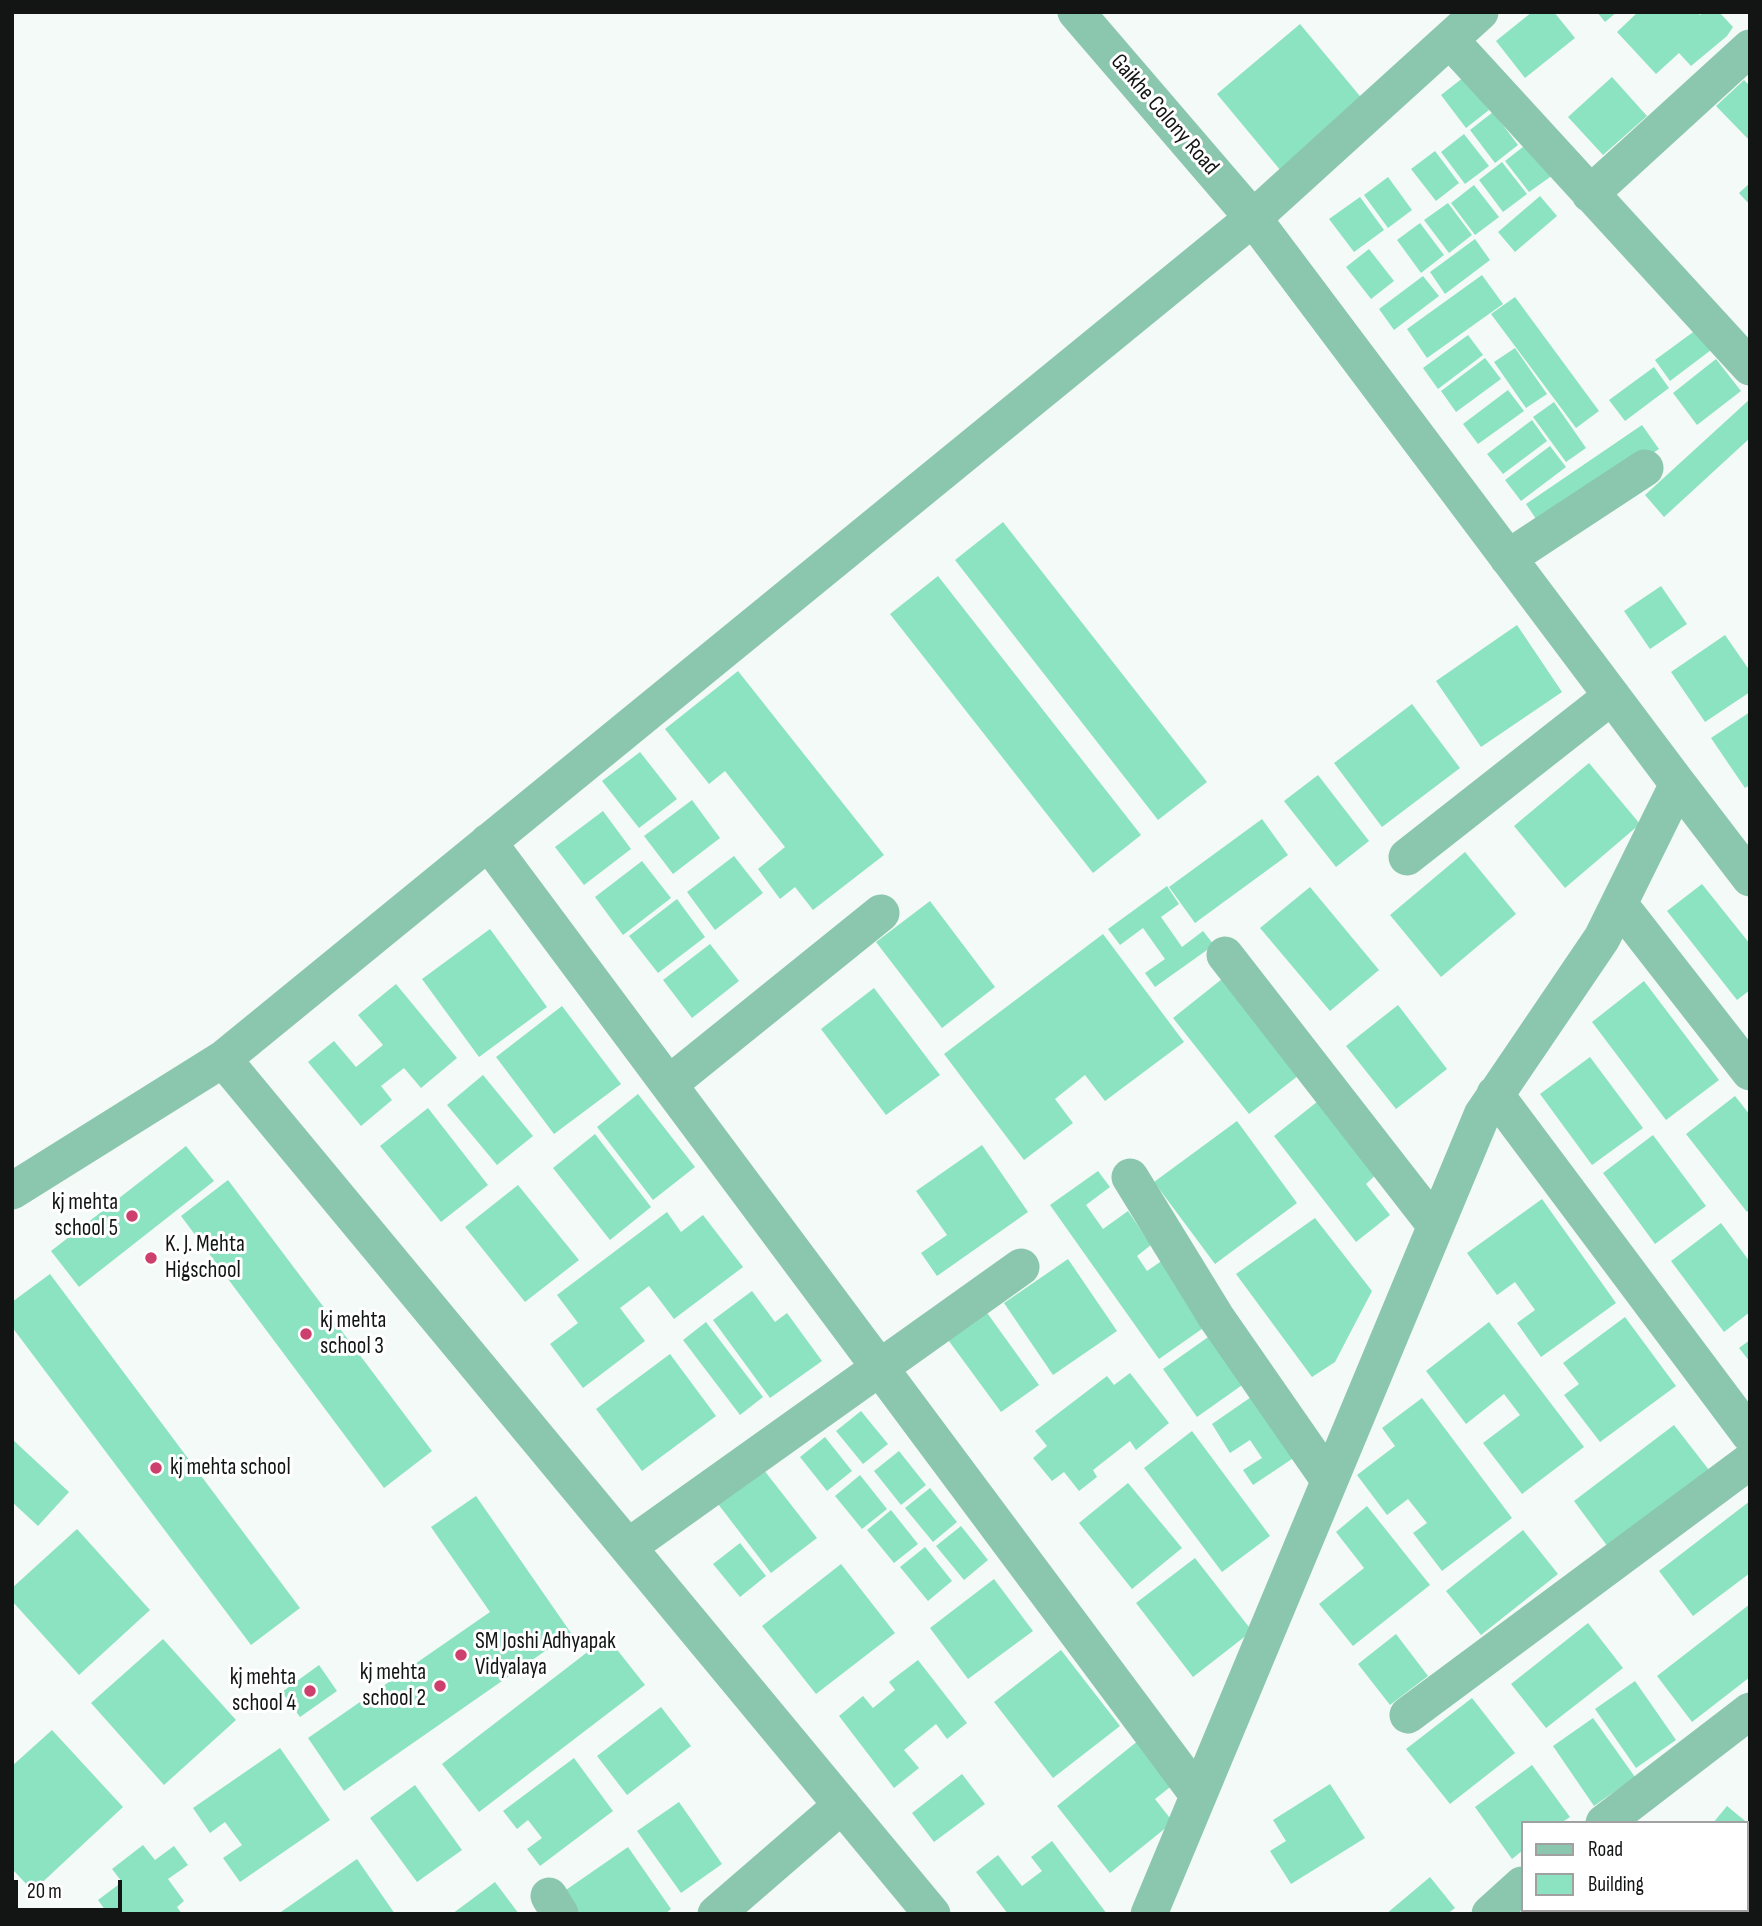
<!DOCTYPE html>
<html>
<head>
<meta charset="utf-8">
<style>
	body { margin:0 }
	#map { position:relative; width:1762px; height:1926px; overflow:hidden; background:#f4faf7; font-family:"Sofia Sans Condensed",sans-serif }
	canvas { display:block }
	.frame { position:absolute; inset:0; border:14px solid #131514; pointer-events:none }
	.legend { position:absolute; left:1521px; top:1821px; width:228px; height:91px; box-sizing:border-box; background:#fff; border:2px solid #a1a1a1; margin:0; padding:9px 12px; list-style:none; font-size:21px; color:#131514 }
	.legend li { display:flex; align-items:center; gap:14px; height:35px }
	.legend b { width:35px; border:2px solid #a1a1a1 }
	.scale { position:absolute; left:14px; top:1880px; width:108px; height:32px; box-sizing:border-box; border:4px solid #131514; border-top:0; padding-left:9px; font-size:21px; line-height:24px; white-space:nowrap; color:#131514; -webkit-text-stroke:5px #fff; paint-order:stroke }
</style>
</head>
<body>
<div id="map">
<canvas width="1762" height="1926"></canvas>
<div class="frame"></div>
<ul class="legend">
<li><b style="height:9px;background:#8bc7ae"></b>Road</li>
<li><b style="height:19px;background:#8ce3c1"></b>Building</li>
</ul>
<div class="scale">20 m</div>
</div>
<script>
const ctx = document.querySelector('canvas').getContext('2d');
ctx.lineJoin = 'round';
function paint(path, color) { ctx.fillStyle = color; ctx.fill(path, 'evenodd'); }
const shape = rows => new Path2D(rows.map(r => 'M' + r).join(''));
function strokePath(path, color, width, dash) { ctx.strokeStyle = color; ctx.lineWidth = width; ctx.lineCap = dash ? 'butt' : 'round'; ctx.setLineDash(dash || []); ctx.stroke(path); }
function drawText(font, color, halo, rows, align = 'center') {
  ctx.font = font + ' "Sofia Sans Condensed",sans-serif'; ctx.lineWidth = 6; ctx.setLineDash([]); ctx.textBaseline = 'middle'; ctx.strokeStyle = halo; ctx.fillStyle = color; for (const [text, x, y, turn = 0] of rows) {
    ctx.save(); ctx.translate(x, y); ctx.rotate((+turn || 0) * Math.PI / 180); ctx.textAlign = isNaN(turn) ? turn : align; if (halo) ctx.strokeText(text, 0, 0); ctx.fillText(text, 0, 0); ctx.restore();
  }
}
paint(shape([
	[1532,12,1554,12,1575,38,1525,78,1496,41],
	[1597,12,1617,12,1605,22],
	[1638,12,1697,12,1700,15,1703,12,1719,12,1733,27,1727,36,1691,66,1679,53,1656,74,1617,32],
	[1300,24,1364,101,1281,171,1217,94],
	[1464,77,1489,110,1466,128,1441,95],
	[1612,77,1647,116,1603,155,1568,117],
	[1744,80,1750,86,1750,141,1716,106],
	[1493,112,1518,145,1495,163,1470,130],
	[1464,134,1489,166,1465,184,1441,152],
	[1528,143,1553,175,1529,192,1505,161],
	[1435,151,1459,183,1436,201,1411,169],
	[1502,162,1527,194,1503,212,1479,180],
	[1388,177,1412,210,1388,228,1364,195],
	[1750,183,1750,205,1739,193],
	[1474,185,1499,217,1475,235,1451,203],
	[1540,196,1557,216,1515,252,1498,232],
	[1360,197,1384,230,1354,252,1329,219],
	[1448,203,1472,235,1449,253,1424,220],
	[1420,223,1444,255,1421,273,1397,240],
	[1475,239,1490,260,1445,294,1430,272],
	[1369,249,1394,281,1371,299,1346,267],
	[1482,275,1503,304,1427,358,1407,329],
	[1423,276,1439,296,1394,330,1379,309],
	[1515,297,1599,411,1576,428,1491,314],
	[1700,327,1715,347,1670,381,1655,360],
	[1468,335,1483,355,1438,389,1423,368],
	[1515,348,1547,394,1526,408,1494,362],
	[1485,358,1501,379,1456,412,1441,391],
	[1716,359,1741,391,1697,425,1673,393],
	[1654,367,1669,388,1625,421,1609,400],
	[1508,390,1524,411,1478,444,1463,424],
	[1750,399,1750,438,1664,517,1645,495],
	[1554,402,1586,448,1566,462,1533,417],
	[1532,420,1547,441,1503,474,1487,454],
	[1642,425,1659,449,1542,528,1526,504],
	[1550,446,1566,467,1521,501,1505,480],
	[1003,522,1207,782,1158,820,955,560],
	[938,576,1141,835,1093,873,890,614],
	[1661,586,1687,624,1650,649,1624,611],
	[1517,625,1562,692,1481,747,1436,681],
	[1725,635,1750,671,1750,692,1705,722,1671,672],
	[738,671,884,855,813,910,795,887,780,899,758,869,785,847,725,771,709,784,665,729],
	[1412,704,1460,768,1382,827,1334,763],
	[1750,712,1750,785,1745,788,1711,738],
	[640,752,677,799,639,828,602,781],
	[1589,763,1640,824,1565,888,1514,826],
	[1318,775,1369,841,1336,867,1284,801],
	[692,800,720,838,673,874,644,836],
	[603,811,631,849,584,885,555,847],
	[1262,819,1288,855,1195,923,1169,887],
	[1465,852,1516,914,1441,977,1390,915],
	[734,856,763,893,715,930,687,892],
	[642,861,671,898,623,935,595,897],
	[1702,884,1750,944,1750,990,1737,1000,1667,911],
	[1167,886,1179,904,1161,917,1182,947,1203,931,1214,945,1155,987,1145,973,1165,959,1143,928,1120,945,1108,929],
	[1310,887,1379,970,1330,1011,1260,928],
	[677,899,705,937,658,973,629,936],
	[930,901,995,987,942,1028,876,942],
	[490,929,547,1007,479,1057,422,979],
	[1103,934,1184,1042,1105,1101,1085,1075,1055,1099,1073,1123,1024,1160,944,1054],
	[710,944,739,981,692,1018,663,980],
	[1227,975,1303,1072,1249,1114,1173,1018],
	[1644,981,1719,1080,1666,1120,1592,1022],
	[396,984,457,1058,421,1088,404,1068,381,1086,392,1100,361,1126,308,1062,334,1041,356,1067,383,1045,358,1015],
	[874,988,940,1075,886,1115,821,1029],
	[1398,1005,1447,1069,1396,1109,1346,1046],
	[562,1006,621,1084,554,1134,496,1057],
	[1590,1057,1643,1128,1592,1165,1540,1094],
	[483,1075,533,1136,497,1165,447,1105],
	[638,1094,695,1167,653,1200,597,1127],
	[1735,1096,1750,1115,1750,1209,1747,1212,1686,1134],
	[1322,1098,1380,1171,1366,1184,1390,1215,1356,1242,1274,1136],
	[428,1108,488,1185,441,1222,380,1146],
	[1237,1121,1297,1203,1215,1264,1154,1182],
	[595,1134,651,1207,610,1240,553,1168],
	[1653,1135,1706,1206,1655,1244,1603,1173],
	[982,1145,1028,1212,937,1276,921,1253,947,1235,916,1191],
	[186,1146,214,1181,79,1287,51,1251],
	[1098,1171,1110,1187,1086,1205,1103,1229,1128,1211,1151,1245,1137,1256,1147,1271,1163,1260,1209,1324,1159,1359,1050,1205],
	[228,1180,432,1451,384,1488,181,1216],
	[518,1185,579,1260,525,1302,465,1227],
	[1542,1199,1616,1303,1541,1357,1517,1323,1535,1310,1515,1282,1497,1295,1467,1253],
	[667,1212,681,1232,703,1215,743,1267,674,1319,649,1286,620,1308,645,1341,583,1388,550,1344,578,1323,557,1295],
	[1315,1218,1372,1291,1335,1362,1312,1377,1236,1274],
	[1721,1223,1750,1262,1750,1312,1724,1332,1671,1261],
	[1068,1259,1117,1331,1053,1375,1004,1303],
	[50,1274,300,1608,251,1645,12,1327,12,1302],
	[752,1291,775,1322,787,1313,822,1361,770,1398,713,1320],
	[985,1310,1039,1385,1001,1412,946,1337],
	[1625,1317,1676,1386,1600,1442,1564,1395,1579,1384,1563,1363],
	[706,1322,763,1397,740,1415,683,1340],
	[1489,1322,1584,1447,1522,1494,1483,1443,1520,1415,1504,1394,1466,1424,1426,1371],
	[1211,1335,1245,1383,1197,1417,1163,1369],
	[1750,1340,1750,1362,1739,1348],
	[670,1354,716,1416,642,1471,596,1409],
	[1130,1373,1169,1423,1136,1450,1130,1441,1093,1470,1097,1477,1079,1491,1064,1472,1052,1481,1033,1458,1047,1446,1035,1431,1107,1376,1114,1385],
	[1257,1393,1298,1455,1253,1485,1243,1470,1262,1458,1250,1440,1230,1453,1212,1424],
	[1422,1398,1512,1518,1442,1571,1413,1533,1427,1523,1408,1499,1387,1515,1357,1475,1395,1446,1382,1428],
	[861,1411,888,1444,863,1464,836,1431],
	[1674,1425,1709,1470,1608,1547,1574,1501],
	[1192,1431,1270,1536,1222,1572,1144,1468],
	[825,1437,852,1471,827,1491,800,1457],
	[12,1439,69,1492,38,1526,12,1502],
	[899,1451,926,1485,901,1505,874,1471],
	[760,1465,817,1538,771,1573,715,1500],
	[860,1475,887,1509,862,1529,835,1496],
	[1128,1483,1182,1548,1132,1589,1079,1523],
	[930,1488,957,1522,933,1542,905,1508],
	[476,1496,571,1633,344,1791,308,1738,490,1612,431,1527],
	[1750,1501,1750,1573,1693,1616,1659,1571],
	[1367,1506,1430,1585,1353,1646,1319,1604,1364,1568,1336,1532],
	[891,1510,918,1544,894,1563,867,1530],
	[961,1526,988,1560,964,1580,936,1546],
	[77,1529,150,1610,79,1675,12,1601,12,1588],
	[1523,1530,1558,1574,1481,1635,1446,1591],
	[740,1543,766,1576,740,1597,713,1564],
	[925,1547,952,1581,928,1601,900,1567],
	[1195,1558,1252,1631,1193,1677,1136,1603],
	[841,1564,895,1633,816,1694,762,1626],
	[994,1579,1033,1631,968,1679,930,1628],
	[1750,1604,1750,1677,1692,1722,1657,1676],
	[1588,1623,1623,1668,1546,1728,1511,1684],
	[1396,1634,1428,1676,1390,1705,1358,1664],
	[607,1637,645,1685,479,1812,442,1764],
	[163,1639,236,1720,164,1785,91,1703],
	[1061,1650,1120,1726,1053,1778,994,1702],
	[918,1660,967,1723,947,1739,936,1724,904,1750,919,1768,894,1788,839,1716,863,1696,873,1708,895,1690,889,1682],
	[319,1665,337,1691,300,1717,282,1692],
	[1635,1681,1676,1740,1636,1768,1595,1709],
	[1472,1698,1515,1753,1450,1804,1406,1749],
	[661,1707,691,1746,627,1795,597,1756],
	[1593,1718,1635,1777,1594,1806,1553,1746],
	[52,1730,123,1807,33,1891,12,1869,12,1766],
	[1139,1740,1174,1784,1155,1799,1173,1822,1110,1873,1057,1806],
	[280,1748,330,1820,240,1882,223,1858,242,1845,225,1822,210,1833,193,1808],
	[574,1758,613,1811,540,1866,527,1849,542,1838,528,1820,517,1829,503,1811],
	[1532,1765,1570,1817,1561,1823,1522,1823,1522,1851,1512,1859,1475,1807],
	[962,1774,985,1804,934,1842,912,1813],
	[1330,1784,1365,1838,1291,1884,1270,1851,1286,1841,1273,1820],
	[415,1785,462,1850,417,1882,370,1818],
	[679,1802,722,1864,681,1893,637,1831],
	[1727,1806,1750,1825,1750,1914,1640,1914,1643,1910,1746,1910,1746,1823,1713,1823],
	[1052,1841,1107,1914,1008,1914,976,1872,998,1855,1022,1886,1042,1871,1031,1857],
	[143,1845,155,1860,174,1846,188,1865,168,1879,184,1901,177,1907,182,1914,108,1914,98,1900,122,1882,112,1869],
	[628,1847,671,1909,665,1914,578,1914,563,1892],
	[357,1859,395,1914,278,1914],
	[1430,1877,1455,1908,1447,1914,1386,1914],
	[495,1882,519,1914,452,1914]
]), '#8ce3c1');
strokePath(shape([
	[1076,12,1253,218,1480,12],
	[1450,40,1750,367],
	[1590,194,1750,48],
	[1508,558,1645,468],
	[1678,784,1750,878],
	[488,842,1198,1795],
	[1407,857,1612,696],
	[1619,904,1750,1072],
	[1225,955,1435,1225],
	[223,1059,1253,218,1678,784,1602,938,1482,1115,1149,1914],
	[669,1084,881,913],
	[1495,1094,1750,1435],
	[1130,1177,1216,1317,1329,1480],
	[12,1191,223,1059,932,1914],
	[628,1547,1021,1267],
	[1408,1715,1750,1461],
	[1604,1823,1750,1711],
	[549,1896,560,1914],
	[716,1914,842,1805],
	[1490,1914,1522,1885]
]), '#8bc7ae', 37);
for (const [x, y, r, color] of [
	[132,1216,7,"#cd3f6c"],
	[151,1258,7,"#cd3f6c"],
	[306,1334,7,"#cd3f6c"],
	[156,1468,7,"#cd3f6c"],
	[461,1655,7,"#cd3f6c"],
	[440,1686,7,"#cd3f6c"],
	[310,1691,7,"#cd3f6c"]
]) { const dot = new Path2D(); dot.arc(x, y, r, 0, 2 * Math.PI); ctx.fillStyle = color; ctx.fill(dot); strokePath(dot, '#fff', 2.5); }
drawText('23px', '#131514', '#fff', [
	["Gaikhe Colony Road",1164,115,49]
]);
drawText('23px', '#131514', '#fff', [
	["kj mehta",118,1203,"right"],
	["school 5",118,1229,"right"],
	["K. J. Mehta",165,1245],
	["Higschool",165,1271],
	["kj mehta",320,1321],
	["school 3",320,1347],
	["kj mehta school",170,1468],
	["SM Joshi Adhyapak",475,1642],
	["Vidyalaya",475,1668],
	["kj mehta",426,1673,"right"],
	["school 2",426,1699,"right"],
	["kj mehta",296,1678,"right"],
	["school 4",296,1704,"right"]
], 'left');
</script>
</body>
</html>
